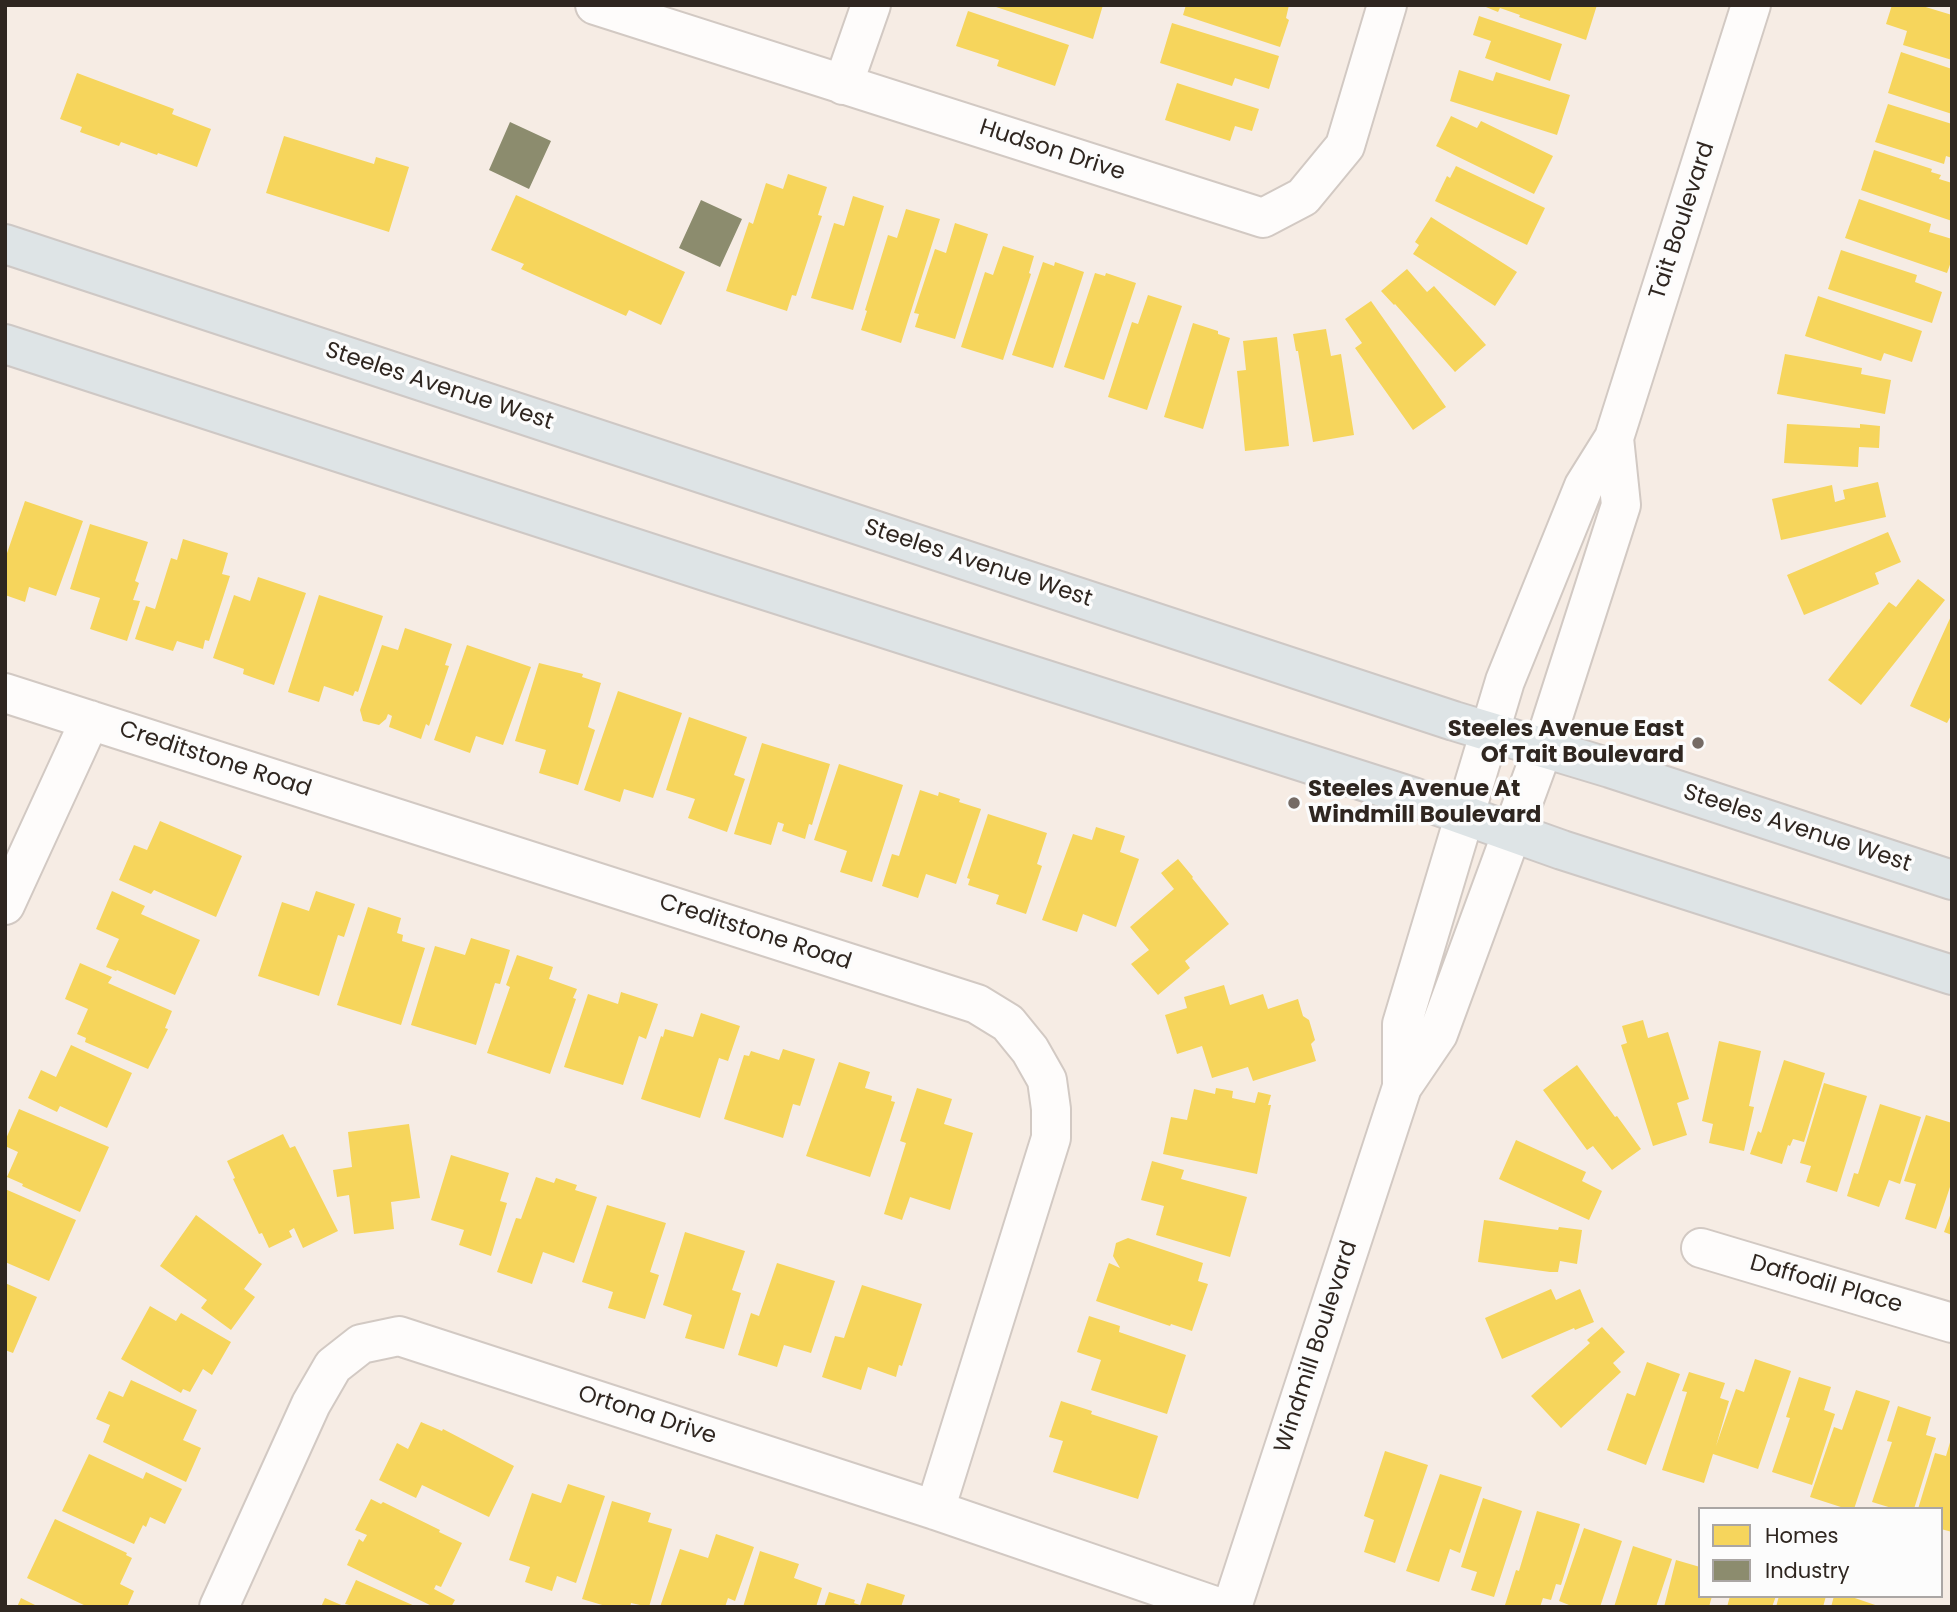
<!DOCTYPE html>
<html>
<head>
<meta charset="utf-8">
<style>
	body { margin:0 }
	#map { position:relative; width:1957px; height:1612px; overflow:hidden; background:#f6ece4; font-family:Poppins,sans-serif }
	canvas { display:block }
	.frame { position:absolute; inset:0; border:7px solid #2f2620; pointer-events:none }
	.legend { position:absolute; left:1698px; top:1507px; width:245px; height:91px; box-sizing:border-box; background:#fcfcfc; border:2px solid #aaa6a4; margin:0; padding:9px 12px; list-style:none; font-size:21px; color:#2f2620 }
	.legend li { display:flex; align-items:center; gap:14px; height:35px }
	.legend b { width:35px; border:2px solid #aaa6a4 }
</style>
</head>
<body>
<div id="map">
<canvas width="1957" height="1612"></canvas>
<div class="frame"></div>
<ul class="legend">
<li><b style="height:19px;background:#f6d55c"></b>Homes</li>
<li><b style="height:19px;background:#8c8c6e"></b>Industry</li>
</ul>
</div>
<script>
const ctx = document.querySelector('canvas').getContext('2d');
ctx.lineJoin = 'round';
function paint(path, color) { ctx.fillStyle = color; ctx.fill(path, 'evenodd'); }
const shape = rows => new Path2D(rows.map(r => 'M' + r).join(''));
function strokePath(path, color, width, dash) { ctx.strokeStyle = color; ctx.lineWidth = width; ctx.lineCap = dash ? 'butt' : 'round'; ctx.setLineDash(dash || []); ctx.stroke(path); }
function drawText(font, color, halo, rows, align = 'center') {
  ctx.font = font + ' Poppins,sans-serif'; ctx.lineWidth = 7; ctx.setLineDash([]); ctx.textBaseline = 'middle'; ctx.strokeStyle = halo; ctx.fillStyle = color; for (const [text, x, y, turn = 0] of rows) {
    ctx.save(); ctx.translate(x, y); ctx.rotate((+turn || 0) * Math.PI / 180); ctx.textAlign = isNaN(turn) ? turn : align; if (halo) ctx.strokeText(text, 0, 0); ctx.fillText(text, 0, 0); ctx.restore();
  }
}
paint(shape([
	[990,5,1103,5,1093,39],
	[1186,5,1289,5,1286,18,1289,20,1280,47,1183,15],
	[1481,5,1597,5,1586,40,1519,17,1520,15,1500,8,1498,12],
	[1892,5,1919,5,1952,15,1952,60,1903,45,1907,31,1886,24],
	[968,11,1069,45,1055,86,997,66,999,60,956,46],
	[1479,16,1562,44,1550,81,1485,58,1491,41,1473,35],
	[1172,23,1279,56,1269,89,1235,78,1232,86,1160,63],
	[1901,52,1952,69,1952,114,1888,93],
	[1459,70,1493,81,1496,72,1570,95,1557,135,1450,101],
	[77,73,174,109,172,114,211,129,197,167,158,153,157,155,121,142,119,146,80,132,82,127,60,119],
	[1177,83,1259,109,1252,131,1235,126,1230,141,1165,120],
	[1888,104,1952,124,1952,158,1946,156,1944,164,1875,142],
	[1451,116,1477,128,1481,121,1553,156,1534,194,1436,146],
	[284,136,374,164,376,157,409,167,389,232,266,193],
	[1874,150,1932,169,1931,172,1941,175,1939,179,1952,183,1952,221,1861,190],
	[1456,166,1545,208,1527,245,1435,201,1447,176,1450,178],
	[788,174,827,187,818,215,822,216,796,296,792,295,787,311,726,291,749,222,753,224,766,183,783,189],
	[516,195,685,272,661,325,629,310,626,316,521,269,524,264,491,250],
	[853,196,884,206,853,310,811,298,834,223,844,226],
	[1859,199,1931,224,1929,232,1952,239,1952,259,1947,273,1845,238],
	[906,209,940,219,901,343,861,330,867,311,865,310,888,235,897,238],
	[1431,217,1517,272,1495,306,1413,254,1419,245,1415,242],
	[955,223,988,234,955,339,915,327,919,314,914,313,935,249,946,253],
	[1003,246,1034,256,1029,273,1031,274,1003,360,961,347,985,272,993,275],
	[1841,250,1917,275,1915,282,1942,292,1932,323,1828,289],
	[1043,262,1054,266,1055,262,1084,272,1053,368,1012,355],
	[1407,269,1427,292,1434,286,1486,345,1455,372,1395,304,1394,305,1381,291],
	[1095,273,1105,276,1106,273,1136,283,1104,380,1064,367],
	[1148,295,1182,306,1147,410,1108,397,1132,322,1138,324],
	[1818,296,1922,331,1912,362,1884,353,1881,361,1805,336],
	[1371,301,1446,407,1413,430,1355,348,1362,343,1345,319],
	[1193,323,1218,331,1218,334,1230,338,1203,429,1164,417],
	[1326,329,1331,356,1341,354,1354,435,1313,442,1298,351,1296,351,1293,334],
	[1277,337,1289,446,1245,451,1237,371,1246,370,1243,341],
	[1785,354,1862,368,1861,374,1891,380,1885,414,1777,394],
	[1787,424,1860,428,1860,424,1880,426,1879,448,1859,447,1858,467,1784,463],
	[1878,482,1886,517,1781,540,1772,499,1832,485,1835,502,1845,499,1843,490],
	[25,501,83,521,56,596,29,587,25,602,5,595,5,559],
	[90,524,148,542,135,581,139,583,133,600,140,601,127,641,90,629,100,598,70,589],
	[1888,532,1901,562,1875,573,1879,584,1804,615,1787,575],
	[183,539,228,553,222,574,230,576,209,641,205,640,203,649,177,641,173,651,135,639,146,606,155,609,171,558,177,560],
	[258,577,306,593,274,685,243,674,244,669,213,658,234,595,250,601],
	[1918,579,1945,600,1861,705,1828,680,1889,602,1896,607],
	[319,595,383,616,358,692,355,691,353,696,324,686,319,702,288,692],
	[1952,614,1952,714,1947,723,1910,706],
	[405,628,452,644,445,665,449,666,429,726,426,724,421,739,389,727,392,716,388,714,386,719,379,725,363,721,360,710,382,645,398,650],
	[467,645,531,667,503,745,476,736,470,753,434,740],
	[539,663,583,674,582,677,601,683,588,727,595,730,578,785,539,773,546,750,515,741],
	[618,691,682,713,653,798,624,789,620,802,584,790],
	[689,717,747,737,734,775,745,779,727,832,688,818,695,799,666,790],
	[762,743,830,764,812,825,809,824,805,839,782,831,784,824,778,822,771,845,734,834],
	[839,764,903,785,872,882,840,872,847,851,814,840],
	[920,790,938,796,939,792,960,799,959,802,981,809,956,884,926,874,918,898,882,886,892,854,899,856],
	[988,814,1047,833,1037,864,1042,866,1026,914,996,904,999,895,968,885,970,879,967,878],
	[160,821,242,856,216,917,154,890,151,894,119,880,134,845,147,850],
	[1096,827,1125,836,1120,852,1139,859,1116,927,1083,914,1077,932,1042,920,1073,834,1092,840],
	[1178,859,1193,877,1192,878,1229,924,1185,961,1190,968,1158,995,1131,964,1149,950,1130,927,1174,889,1161,873],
	[112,891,145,906,141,914,200,940,175,995,117,970,116,971,106,967,119,939,96,929],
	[316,891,355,904,344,937,338,935,319,996,258,976,282,902,309,911],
	[368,907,401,918,397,933,403,935,402,941,425,948,401,1025,337,1005],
	[471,938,510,950,500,984,495,983,476,1045,411,1025,435,946,465,955],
	[517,955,553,967,549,979,577,989,573,998,576,999,550,1074,487,1053,510,987,506,985],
	[80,963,112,977,108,983,172,1011,165,1028,168,1029,148,1069,85,1042,86,1038,77,1034,88,1009,65,999],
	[1224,985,1230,1005,1263,994,1268,1009,1298,999,1303,1016,1309,1020,1315,1040,1311,1044,1316,1061,1253,1081,1248,1067,1212,1078,1202,1046,1177,1054,1165,1015,1187,1008,1184,997],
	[621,992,658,1004,646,1039,639,1036,623,1085,564,1067,588,994,618,1004],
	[701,1013,740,1026,728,1061,719,1058,700,1118,641,1099,661,1036,663,1037,665,1029,693,1037],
	[1643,1020,1648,1038,1668,1032,1689,1099,1677,1103,1687,1135,1653,1146,1621,1045,1627,1043,1622,1026],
	[1719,1041,1761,1051,1749,1106,1754,1107,1744,1151,1709,1143,1713,1124,1702,1121],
	[71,1045,132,1073,107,1128,60,1106,57,1112,28,1098,41,1070,56,1077],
	[783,1049,815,1059,800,1106,793,1104,783,1138,724,1119,744,1055,749,1056,751,1051,779,1060],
	[1784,1060,1825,1073,1804,1142,1793,1139,1790,1146,1788,1145,1782,1164,1750,1154,1758,1131,1761,1133],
	[839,1062,870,1072,865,1088,892,1096,891,1101,895,1102,870,1177,806,1156],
	[1577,1065,1615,1117,1617,1116,1641,1149,1612,1170,1593,1146,1587,1150,1543,1090],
	[1824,1083,1867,1096,1837,1192,1806,1182,1811,1166,1800,1163],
	[917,1088,952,1099,944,1124,973,1133,950,1210,910,1197,902,1220,884,1214,906,1143,900,1141],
	[1216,1088,1233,1091,1232,1098,1255,1103,1258,1092,1271,1095,1268,1105,1271,1105,1257,1174,1163,1154,1171,1117,1187,1120,1194,1089,1215,1094],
	[1880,1104,1921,1117,1900,1184,1889,1180,1879,1207,1847,1196,1854,1173,1858,1174],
	[19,1109,109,1147,80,1212,22,1186,23,1184,7,1177,18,1152,5,1146,5,1141],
	[1926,1115,1952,1123,1952,1181,1936,1229,1905,1219,1916,1184,1904,1181],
	[409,1124,420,1198,391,1202,394,1229,354,1234,349,1195,337,1197,333,1170,352,1167,348,1132],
	[283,1134,290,1148,295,1146,338,1231,303,1248,294,1228,289,1231,292,1237,269,1248,262,1233,259,1234,233,1179,235,1178,227,1161],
	[1516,1140,1586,1172,1582,1181,1602,1191,1589,1220,1499,1179],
	[451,1155,509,1173,500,1201,507,1203,491,1256,459,1245,464,1230,431,1220],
	[1152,1161,1184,1170,1181,1179,1247,1197,1230,1257,1156,1235,1164,1206,1141,1200],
	[536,1177,554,1183,556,1178,577,1185,575,1190,597,1197,574,1263,543,1252,532,1284,497,1272,516,1218,521,1219],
	[5,1189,76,1220,49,1281,5,1262],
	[607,1205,666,1223,650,1272,659,1275,645,1319,608,1308,613,1292,582,1282],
	[1952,1210,1952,1235,1944,1232],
	[196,1215,262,1264,244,1289,255,1297,231,1330,201,1308,207,1300,160,1266],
	[1484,1220,1558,1230,1559,1227,1582,1230,1577,1264,1560,1261,1558,1272,1550,1272,1478,1262],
	[685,1232,745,1251,732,1290,741,1293,724,1349,685,1338,692,1315,663,1305],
	[1128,1238,1203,1263,1198,1281,1208,1284,1192,1331,1171,1324,1170,1326,1096,1301,1109,1263,1120,1268,1113,1256,1116,1243],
	[777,1263,835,1281,811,1353,784,1345,777,1367,738,1355,751,1313,759,1316],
	[5,1283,37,1297,13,1353,5,1350],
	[862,1285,922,1304,902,1366,899,1365,896,1377,868,1367,861,1390,822,1377,835,1336,844,1338],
	[1551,1289,1556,1300,1580,1289,1594,1322,1575,1330,1574,1328,1502,1359,1485,1318],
	[150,1306,176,1321,181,1313,231,1342,212,1375,203,1369,190,1392,183,1389,181,1393,121,1359],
	[1089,1316,1120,1326,1119,1332,1186,1355,1167,1414,1091,1390,1101,1360,1077,1352],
	[1602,1327,1625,1352,1613,1363,1621,1372,1561,1428,1531,1396,1590,1343,1587,1340],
	[1755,1359,1791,1371,1758,1469,1713,1454,1704,1483,1662,1470,1687,1392,1682,1391,1689,1372,1725,1383,1720,1398,1729,1401,1716,1446,1736,1389,1744,1392],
	[1647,1362,1680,1374,1646,1465,1607,1450,1627,1393,1635,1396],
	[1799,1377,1831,1387,1824,1410,1835,1414,1812,1485,1772,1472,1790,1418,1786,1417],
	[131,1380,197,1410,183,1440,201,1448,186,1482,103,1442,110,1425,96,1419,109,1391,123,1397],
	[1856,1390,1890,1401,1854,1509,1847,1509,1810,1497,1834,1427,1842,1430],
	[1061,1401,1092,1411,1091,1414,1158,1436,1138,1499,1053,1472,1063,1441,1049,1437],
	[1898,1406,1931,1417,1926,1435,1936,1438,1914,1509,1895,1509,1872,1502,1892,1442,1887,1441],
	[421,1422,442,1431,443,1429,514,1466,489,1517,422,1485,416,1498,379,1480,397,1443,408,1449],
	[1951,1439,1952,1439,1952,1532,1941,1529,1941,1509,1918,1509,1935,1453,1946,1456],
	[1385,1451,1428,1465,1395,1563,1364,1552,1374,1520,1364,1516],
	[89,1454,143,1479,146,1472,182,1489,165,1524,150,1517,146,1527,143,1525,134,1544,62,1511],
	[1440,1474,1482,1487,1460,1553,1450,1549,1439,1582,1406,1571],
	[568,1484,605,1496,576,1583,557,1576,552,1591,525,1582,530,1567,509,1560,532,1493,561,1503],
	[1483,1498,1522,1511,1494,1597,1471,1590,1477,1572,1461,1567],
	[371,1499,381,1504,383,1502,440,1530,439,1532,462,1543,441,1587,436,1585,434,1589,455,1600,451,1607,434,1607,347,1565,359,1539,363,1542,367,1535,355,1530],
	[612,1501,651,1513,648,1522,672,1529,649,1607,631,1603,630,1607,609,1607,582,1599],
	[1537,1511,1580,1524,1561,1585,1556,1584,1551,1600,1543,1598,1540,1607,1510,1607,1505,1605,1516,1570,1519,1571],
	[55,1519,127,1553,126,1555,132,1558,120,1584,134,1591,127,1607,88,1607,27,1578],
	[1584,1528,1622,1541,1600,1607,1574,1607,1559,1601],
	[716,1534,754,1547,735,1601,728,1598,725,1607,660,1607,680,1549,708,1558],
	[1633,1546,1672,1559,1656,1607,1614,1607],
	[760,1551,799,1564,794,1578,822,1588,816,1607,743,1607],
	[1676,1560,1700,1567,1700,1596,1712,1596,1709,1607,1664,1607],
	[356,1580,417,1607,349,1607,349,1605,345,1604],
	[867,1583,905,1595,901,1607,824,1607,829,1592,855,1600,854,1603,860,1605],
	[1730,1596,1776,1596,1772,1607,1727,1607],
	[1779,1596,1826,1596,1823,1607,1776,1607],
	[1834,1596,1849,1596,1881,1607,1831,1607],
	[21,1598,39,1607,17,1607],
	[325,1598,346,1607,321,1607]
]), '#f6d55c');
paint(shape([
	[510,122,551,141,529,189,489,170],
	[701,200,742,219,720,267,679,248]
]), '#8c8c6e');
const minor = shape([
	[595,5,1263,218,1303,197,1345,146,1387,5],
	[843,85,871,5],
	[5,693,977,1004,1008,1023,1030,1050,1047,1080,1051,1109,1051,1138,935,1510],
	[5,905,90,720],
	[1402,1087,1402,1024,1505,681,1584,486,1614,438,1751,5],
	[1701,1248,1952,1323],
	[219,1607,311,1404,333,1366,361,1344,399,1336,935,1510,1218,1607],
	[1232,1607,1402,1087,1438,1034,1543,748,1621,505,1614,438]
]);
const major = shape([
	[5,244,1454,721,1610,768,1952,880],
	[5,344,708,572,1413,797,1562,850,1952,975]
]);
strokePath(minor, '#d2c9c3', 42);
strokePath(major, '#cec8c5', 42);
strokePath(minor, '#fefcfb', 38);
strokePath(major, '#dee4e6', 38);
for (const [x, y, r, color] of [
	[1698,743,7,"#756b65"],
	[1294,803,7,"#756b65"]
]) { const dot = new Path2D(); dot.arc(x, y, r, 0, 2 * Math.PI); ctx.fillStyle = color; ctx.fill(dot); strokePath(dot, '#fcfcfc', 2.5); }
drawText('23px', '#2f2620', '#fcfcfc', [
	["Hudson Drive",1052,151,18],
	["Tait Boulevard",1683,221,-72],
	["Steeles Avenue West",439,387,18],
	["Steeles Avenue West",978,564,18],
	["Creditstone Road",215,760,18],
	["Steeles Avenue West",1797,829,18],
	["Creditstone Road",755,933,18],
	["Daffodil Place",1826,1285,16],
	["Windmill Boulevard",1317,1347,-72],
	["Ortona Drive",647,1416,18]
]);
drawText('bold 23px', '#2f2620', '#fcfcfc', [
	["Steeles Avenue East",1684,730],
	["Of Tait Boulevard",1684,756],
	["Steeles Avenue At",1308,790,"left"],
	["Windmill Boulevard",1308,816,"left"]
], 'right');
</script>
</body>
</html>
